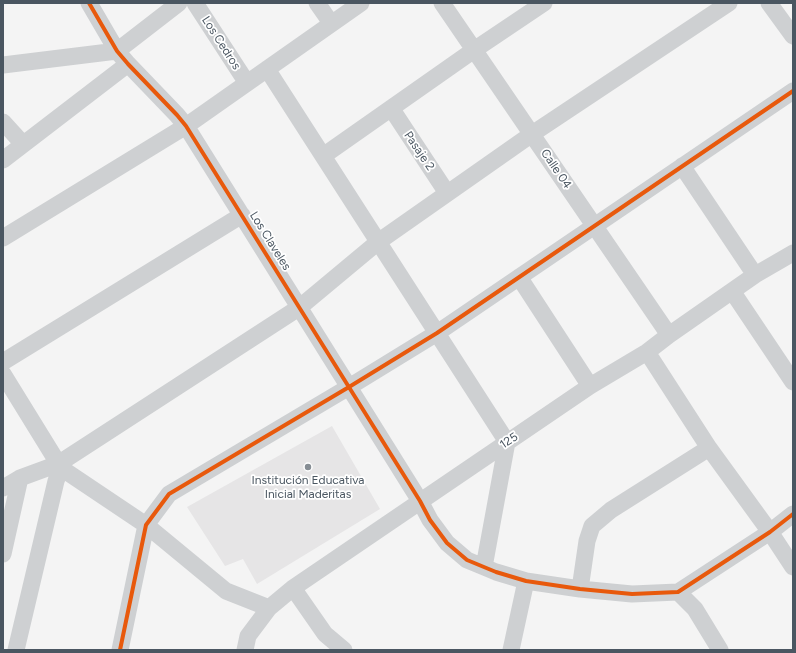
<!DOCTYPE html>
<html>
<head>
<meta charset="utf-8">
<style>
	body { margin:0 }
	#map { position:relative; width:796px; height:653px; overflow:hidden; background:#f4f4f4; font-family:Figtree,sans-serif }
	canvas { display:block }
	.frame { position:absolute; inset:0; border:4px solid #4a5661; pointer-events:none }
</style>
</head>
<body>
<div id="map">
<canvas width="796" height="653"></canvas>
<div class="frame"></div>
</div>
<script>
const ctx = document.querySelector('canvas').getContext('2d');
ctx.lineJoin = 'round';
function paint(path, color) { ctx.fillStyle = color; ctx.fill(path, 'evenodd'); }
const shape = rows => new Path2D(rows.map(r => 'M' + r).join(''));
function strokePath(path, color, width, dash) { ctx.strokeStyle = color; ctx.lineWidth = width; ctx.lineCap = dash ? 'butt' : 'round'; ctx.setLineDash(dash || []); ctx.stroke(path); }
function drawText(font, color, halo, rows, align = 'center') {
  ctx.font = font + ' Figtree,sans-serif'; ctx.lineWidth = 3.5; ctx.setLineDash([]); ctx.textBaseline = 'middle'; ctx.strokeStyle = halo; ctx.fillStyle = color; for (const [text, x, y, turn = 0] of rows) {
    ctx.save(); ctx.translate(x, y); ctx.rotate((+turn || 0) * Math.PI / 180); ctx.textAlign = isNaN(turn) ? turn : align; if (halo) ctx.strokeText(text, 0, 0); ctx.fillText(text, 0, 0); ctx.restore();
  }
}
paint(shape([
	[332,426,380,509,257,584,243,559,225,566,187,507]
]), '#e6e5e6');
strokePath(shape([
	[89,3,117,51,128,64,177,115,186,126,420,501,430,520,447,543,467,560,496,572,526,581,580,589,632,594,678,592,770,532,793,514],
	[195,3,247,83],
	[317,3,331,23],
	[442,3,669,335],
	[769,3,793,36],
	[3,65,117,51,179,3],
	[267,69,507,442,484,567],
	[391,108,447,193],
	[3,122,23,144],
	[323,156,474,50,544,3],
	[3,160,128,64],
	[682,166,755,275],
	[3,238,186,126,361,3],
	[519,277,590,386],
	[732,291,793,382],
	[647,352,709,448,770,532,793,567],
	[3,362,242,215],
	[3,374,61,468,146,525,226,591,269,608],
	[3,488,20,478,58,464,300,307,378,242,532,134,729,3],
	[3,554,20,478],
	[293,588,325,634,344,650],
	[580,589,587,541,592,526,611,510,709,448],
	[678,592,695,609,720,650],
	[16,650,56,481,61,468],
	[120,650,146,525,169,494,349,387,437,333,793,91],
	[245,650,248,636,269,608,293,588,590,386,647,352,669,335,755,275,793,253],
	[511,650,526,581]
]), '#ced0d2', 17);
strokePath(shape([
	[89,3,117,51,128,64,177,115,186,126,420,501,430,520,447,543,467,560,496,572,526,581,580,589,632,594,678,592,770,532,793,514],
	[120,650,146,525,169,494,349,387,437,333,793,91]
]), '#e8590c', 4);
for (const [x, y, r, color] of [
	[308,467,4,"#868d94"]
]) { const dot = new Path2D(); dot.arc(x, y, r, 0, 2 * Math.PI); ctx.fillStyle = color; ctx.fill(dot); strokePath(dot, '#fff', 1.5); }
drawText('12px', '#4a5661', '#fff', [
	["Los Cedros",221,43,57],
	["Pasaje 2",419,151,56],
	["Calle 04",556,169,56],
	["Los Claveles",270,241,58],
	["125",509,441,-34]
]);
drawText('12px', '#4a5661', '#fff', [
	["Institución Educativa",308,480],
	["Inicial Maderitas",308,494]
]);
</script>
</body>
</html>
